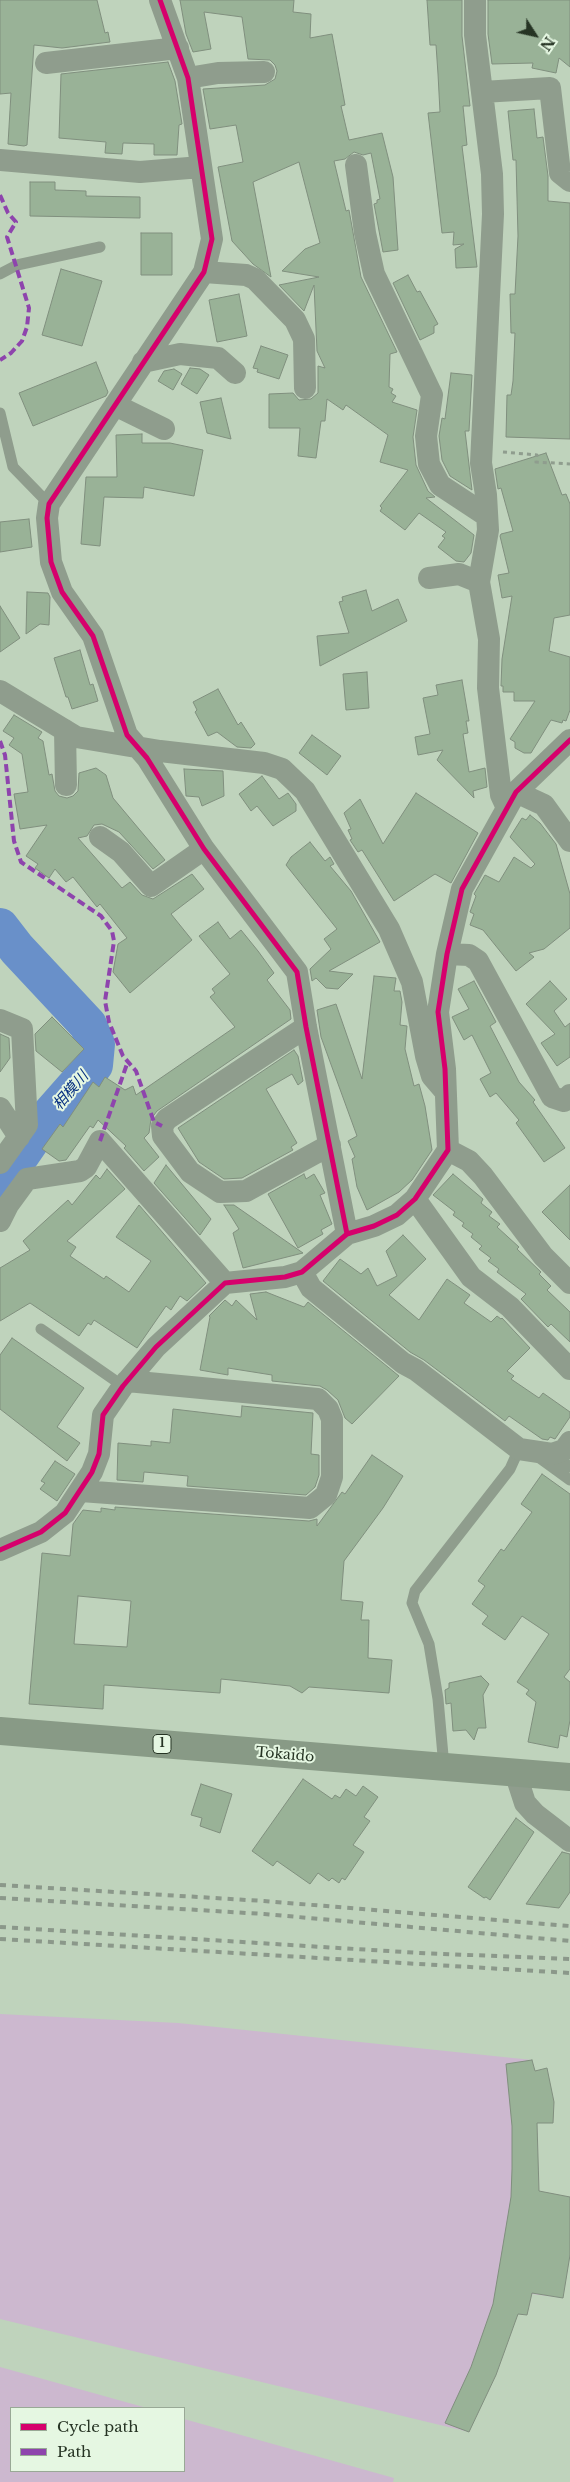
<!DOCTYPE html>
<html>
<head>
<meta charset="utf-8">
<style>
	body { margin:0 }
	#map { position:relative; width:570px; height:2482px; overflow:hidden; background:#bfd3bc; font-family:"Libre Baskerville",serif }
	canvas { display:block }
	.legend { position:absolute; left:10px; top:2407px; width:175px; height:65px; box-sizing:border-box; background:#e5f7e2; border:1px solid #99a996; margin:0; padding:6px 9px; list-style:none; font-size:15px; color:#263424 }
	.legend li { display:flex; align-items:center; gap:10px; height:25px }
	.legend b { width:25px; border:1px solid #99a996 }
	.north { position:absolute; left:510px; top:10px; width:50px; height:50px; -webkit-text-stroke:4px #e5f7e2; paint-order:stroke; rotate:125deg; font-size:14px; font-weight:700; line-height:20px; text-align:center; color:#263424 }
	.north::after { content:''; display:block; margin:auto; width:18px; height:22px; background:#263424; clip-path:polygon(50% 0,100% 100%,50% 72%,0 100%) }
</style>
</head>
<body>
<div id="map">
<canvas width="570" height="2482"></canvas>
<ul class="legend">
<li><b style="height:6px;background:#d6006c"></b>Cycle path</li>
<li><b style="height:6px;background:#8e44ad"></b>Path</li>
</ul>
<div class="north">N</div>
</div>
<script>
const ctx = document.querySelector('canvas').getContext('2d');
ctx.lineJoin = 'round';
function paint(path, color) { ctx.fillStyle = color; ctx.fill(path, 'evenodd'); }
const shape = rows => new Path2D(rows.map(r => 'M' + r).join(''));
function strokePath(path, color, width, dash) { ctx.strokeStyle = color; ctx.lineWidth = width; ctx.lineCap = dash ? 'butt' : 'round'; ctx.setLineDash(dash || []); ctx.stroke(path); }
function drawText(font, color, halo, rows, align = 'center') {
  ctx.font = font + ' "Libre Baskerville","Noto Sans JP",serif'; ctx.lineWidth = 4; ctx.setLineDash([]); ctx.textBaseline = 'middle'; ctx.strokeStyle = halo; ctx.fillStyle = color; for (const [text, x, y, turn = 0] of rows) {
    ctx.save(); ctx.translate(x, y); ctx.rotate((+turn || 0) * Math.PI / 180); ctx.textAlign = isNaN(turn) ? turn : align; if (halo) ctx.strokeText(text, 0, 0); ctx.fillText(text, 0, 0); ctx.restore();
  }
}
paint(shape([
	[0,2014,178,2023,532,2060,535,2071,547,2068,554,2102,553,2123,537,2123,539,2191,570,2197,570,2255,563,2298,532,2294,527,2315,518,2314,496,2375,469,2432,0,2319],
	[0,2367,147,2408,11,2408,11,2471,184,2471,184,2419,394,2478,393,2482,0,2482]
]), '#ccb8cf');
strokePath(shape([
	[0,927,17,949,88,1025,96,1044,94,1065,42,1124,0,1185]
]), '#6990c9', 38);
const building = shape([
	[0,0,97,0,105,33,108,32,110,42,62,48,34,45,27,145,24,146,8,144,11,93,0,94,0,0],
	[180,0,294,0,293,12,311,14,310,38,332,34,345,105,341,106,349,140,382,133,393,177,398,250,383,252,374,204,377,203,377,200,380,199,371,153,363,155,354,152,345,159,334,161,346,211,349,210,361,277,397,352,390,354,389,387,393,389,391,393,396,396,392,402,417,410,413,437,416,465,428,491,435,497,426,498,474,535,471,553,464,562,456,561,438,547,445,538,442,536,446,532,419,513,405,530,380,511,382,508,380,506,408,470,380,462,388,435,346,405,343,410,327,399,325,421,321,421,316,458,298,456,300,428,269,428,269,394,293,393,299,400,311,399,318,393,318,366,325,368,317,351,314,285,304,311,279,285,319,277,282,271,305,249,320,243,299,162,253,182,271,277,253,264,232,241,218,167,243,162,236,125,210,129,203,89,265,85,275,79,277,71,275,65,270,60,248,59,242,17,204,12,211,49,193,52,186,34,180,0],
	[427,0,462,0,462,36,470,106,463,106,467,145,462,146,477,267,456,268,455,249,464,244,453,245,454,232,442,233,428,113,440,112,438,74,436,45,430,45,427,0],
	[488,0,570,0,570,67,559,58,556,73,532,68,533,63,492,64,488,34,488,0],
	[168,62,175,81,182,124,179,125,177,155,154,155,154,144,123,143,122,154,105,153,106,142,59,138,61,74,168,62],
	[534,109,537,138,543,137,548,176,548,201,570,203,570,439,506,437,507,395,511,395,513,381,515,333,511,333,510,294,515,294,518,236,516,160,513,160,508,111,534,109],
	[30,182,55,182,55,190,86,191,86,196,140,197,140,218,30,216,30,182],
	[141,233,172,233,172,275,141,275,141,233],
	[61,269,102,281,82,346,42,335,61,269],
	[408,275,417,292,420,291,438,324,434,326,434,333,420,340,393,283,408,275],
	[239,294,247,336,217,342,209,300,239,294],
	[261,346,288,355,279,379,257,372,258,369,253,368,261,346],
	[96,362,108,392,106,396,33,426,19,393,96,362],
	[190,368,200,369,209,375,197,394,181,384,190,368],
	[174,369,182,374,173,390,158,381,164,371,174,369],
	[451,373,472,375,469,431,465,431,472,490,450,476,442,460,439,436,442,418,445,419,451,373],
	[221,398,231,439,207,433,200,402,221,398],
	[142,434,142,443,170,443,203,450,194,496,144,487,143,498,104,497,100,546,81,544,86,477,117,477,116,435,142,434],
	[546,453,562,495,566,494,570,504,570,615,554,618,549,651,570,657,570,710,566,721,563,720,562,723,551,720,531,753,524,753,515,748,515,742,510,739,535,701,514,701,514,692,503,692,503,686,501,686,502,659,512,596,502,598,498,575,509,573,500,536,501,534,513,531,501,488,498,489,495,469,546,453],
	[29,519,32,547,0,552,0,522,29,519],
	[366,590,372,611,398,599,407,621,320,666,317,636,349,633,339,602,343,601,342,597,366,590],
	[27,592,48,593,50,597,49,625,40,624,26,634,27,592],
	[0,606,20,638,0,652,0,606],
	[80,650,90,685,93,684,98,701,72,709,68,697,66,697,54,658,80,650],
	[367,672,369,708,346,710,343,674,367,672],
	[462,680,469,721,466,721,468,733,463,734,469,772,485,768,487,787,473,791,474,798,437,760,443,750,418,755,415,737,430,734,423,698,438,695,436,685,462,680],
	[218,689,238,725,241,722,255,744,251,748,237,747,217,732,208,736,195,712,197,710,193,702,218,689],
	[14,715,42,732,38,738,43,741,49,775,52,774,55,791,59,796,67,798,73,796,78,791,79,773,96,768,106,775,113,798,165,860,153,869,119,832,102,824,94,825,87,836,78,838,122,888,130,882,142,895,153,899,192,874,204,889,171,914,192,940,130,993,113,972,118,944,127,938,100,904,97,907,73,877,66,882,55,869,49,878,35,868,38,864,26,856,47,825,20,829,14,794,28,792,22,754,9,745,14,738,3,731,14,715],
	[312,735,341,756,327,775,299,753,312,735],
	[184,769,223,771,224,796,202,806,199,797,186,796,184,769],
	[262,776,279,799,288,793,296,804,296,811,273,826,257,806,251,811,239,794,262,776],
	[416,793,478,833,451,883,435,874,394,901,362,850,358,852,350,840,352,839,348,830,351,829,344,813,360,799,383,844,416,793],
	[530,815,540,823,556,844,570,894,570,928,544,949,529,953,534,957,516,971,483,930,470,925,474,914,470,912,476,896,474,894,485,875,499,882,514,857,531,868,535,864,510,837,522,818,526,820,530,815],
	[310,842,325,861,330,857,334,864,330,866,351,891,380,942,329,971,353,974,338,989,326,988,316,978,312,981,310,969,331,949,324,939,337,929,286,865,291,857,310,842],
	[218,922,230,939,241,930,258,951,274,973,267,980,290,1010,291,1019,157,1111,151,1119,149,1133,144,1138,159,1157,144,1171,124,1148,126,1146,98,1120,93,1128,90,1126,66,1160,59,1161,42,1149,60,1124,63,1127,93,1082,99,1087,105,1077,125,1090,133,1086,136,1095,235,1027,210,997,215,993,212,989,230,974,199,936,218,922],
	[374,976,396,978,394,991,400,991,402,1002,400,1025,407,1026,405,1049,414,1086,419,1084,425,1106,432,1150,412,1180,399,1192,367,1210,357,1187,352,1159,355,1157,348,1141,357,1136,321,1037,317,1010,336,1004,362,1079,374,976],
	[474,981,496,1022,490,1026,519,1082,535,1100,533,1102,565,1148,544,1162,516,1123,519,1120,496,1093,490,1097,480,1079,491,1073,472,1035,464,1040,452,1017,469,1009,458,989,474,981],
	[550,981,567,999,554,1011,565,1027,570,1023,570,1057,557,1066,541,1043,555,1034,526,1004,550,981],
	[52,1017,84,1049,62,1072,36,1051,35,1034,52,1017],
	[0,1034,9,1038,10,1058,0,1072,0,1034],
	[294,1050,298,1056,303,1081,298,1085,292,1074,266,1089,297,1143,291,1147,293,1150,242,1178,224,1179,199,1162,178,1128,294,1050],
	[166,1165,211,1219,200,1235,154,1183,166,1165],
	[107,1169,125,1189,67,1241,76,1247,70,1256,104,1279,106,1276,129,1292,151,1261,116,1237,139,1205,206,1283,187,1301,180,1296,171,1310,166,1306,137,1348,94,1320,91,1325,88,1323,79,1336,30,1303,0,1321,0,1268,30,1250,23,1241,68,1200,72,1205,96,1175,100,1179,107,1169],
	[304,1174,306,1179,314,1174,325,1193,320,1195,332,1224,321,1230,323,1234,298,1248,268,1194,304,1174],
	[453,1174,483,1199,481,1203,492,1212,489,1216,500,1224,497,1227,519,1247,517,1249,541,1272,539,1274,551,1286,547,1290,570,1312,570,1342,551,1324,548,1327,521,1299,526,1294,497,1272,499,1269,488,1261,491,1258,479,1249,482,1246,471,1237,473,1234,462,1226,464,1223,453,1215,455,1212,433,1195,453,1174],
	[570,1185,570,1240,542,1212,570,1185],
	[224,1205,234,1205,303,1253,243,1268,233,1233,239,1229,224,1205],
	[403,1235,426,1259,389,1295,419,1320,447,1279,470,1295,464,1303,491,1322,497,1316,501,1319,502,1318,530,1348,507,1371,514,1376,511,1379,539,1398,543,1393,570,1412,570,1417,555,1439,550,1437,548,1440,542,1439,509,1416,505,1421,424,1360,410,1352,323,1281,340,1259,361,1274,368,1268,377,1286,397,1276,386,1251,403,1235],
	[266,1292,304,1307,308,1302,399,1376,352,1424,345,1418,338,1400,327,1390,320,1386,272,1381,272,1375,228,1368,228,1375,200,1370,210,1317,209,1316,225,1300,232,1306,236,1300,257,1320,250,1294,266,1292],
	[12,1338,84,1388,57,1427,80,1443,67,1461,0,1409,0,1355,12,1338],
	[242,1406,313,1413,311,1454,319,1455,319,1475,315,1487,306,1495,187,1486,188,1476,144,1472,143,1482,117,1480,118,1443,151,1446,151,1441,170,1443,173,1409,241,1417,242,1406],
	[372,1455,403,1476,383,1508,344,1561,341,1600,363,1602,361,1620,369,1620,368,1658,392,1660,389,1693,309,1687,302,1693,290,1686,221,1679,220,1693,104,1685,103,1709,29,1704,42,1553,70,1556,73,1524,83,1510,101,1512,101,1508,115,1510,115,1507,309,1521,317,1519,317,1526,342,1492,345,1494,372,1455],
	[78,1596,131,1601,127,1647,74,1644,78,1596],
	[55,1461,75,1474,57,1501,40,1489,45,1483,41,1481,55,1461],
	[542,1474,570,1494,570,1669,564,1677,570,1682,570,1720,567,1737,560,1735,558,1748,528,1742,536,1702,526,1694,529,1690,517,1682,549,1634,522,1616,505,1640,482,1624,488,1616,472,1604,485,1586,478,1581,501,1549,504,1551,532,1512,521,1504,542,1474],
	[481,1676,489,1684,483,1695,486,1728,478,1728,474,1740,466,1730,453,1731,451,1703,446,1704,445,1690,449,1688,449,1683,481,1676],
	[303,1779,332,1799,335,1795,340,1798,346,1789,356,1796,363,1786,378,1797,364,1817,370,1821,353,1845,364,1852,345,1880,342,1878,339,1883,332,1878,329,1881,318,1873,310,1884,277,1861,273,1866,252,1851,303,1779],
	[201,1784,232,1794,220,1833,200,1826,202,1818,191,1815,201,1784],
	[516,1818,534,1832,490,1900,486,1897,484,1898,468,1887,516,1818],
	[562,1852,570,1854,570,1892,559,1908,526,1904,562,1852],
	[532,2060,535,2071,547,2068,554,2102,553,2123,537,2123,539,2191,570,2197,570,2255,563,2298,532,2293,527,2315,518,2314,496,2375,469,2432,445,2423,471,2367,493,2304,502,2251,511,2197,512,2169,512,2126,506,2064,532,2060]
]);
paint(building, '#99b297');
strokePath(building, '#808f7e', 1);
strokePath(shape([
	[503,452,537,455,536,462,570,464]
]), '#8f9d8e', 3, [4, 4]);
strokePath(shape([
	[0,274,17,265,100,247],
	[0,413,13,467,49,504],
	[41,1329,123,1386],
	[552,1454,570,1467],
	[537,1456,570,1480],
	[444,1767,438,1699,429,1644,412,1603,415,1591,510,1469,519,1449]
]), '#8f9d8d', 11);
strokePath(shape([
	[160,0,188,78,212,239,204,272,49,504,47,518,51,562,62,592,93,636,127,735,147,758,204,849,297,972,306,1027,347,1234],
	[475,0,475,35,492,174,493,214,481,463,486,495,488,530,479,582,489,639,488,688,501,795,507,808],
	[46,63,178,48],
	[188,78,218,73,264,72],
	[482,92,550,88,560,173,570,181],
	[0,160,140,172,201,167],
	[356,165,365,233,374,274,432,395,426,436,429,464,440,485,487,516],
	[204,272,246,275,255,279,295,320,304,339,305,388],
	[143,362,180,354,218,358,235,373],
	[115,405,164,429],
	[429,578,459,574,479,582],
	[0,691,76,737,160,751,264,763,282,769,305,791,389,929,412,982,426,1056,432,1076,444,1090],
	[65,730,66,785],
	[516,792,544,805,570,841],
	[100,837,121,852,151,886,204,849],
	[447,954,469,955,478,961,552,1097,564,1101,570,1095],
	[0,1020,22,1029,27,1125,0,1163],
	[306,1027,167,1119,162,1126,163,1136,190,1172,220,1192,246,1191,330,1145],
	[0,1108,19,1137],
	[448,1150,469,1161,483,1176,543,1256,570,1283],
	[415,1199,471,1277,510,1307,570,1369],
	[0,1221,8,1205,27,1179,80,1171,86,1167,100,1141,225,1283],
	[302,1272,311,1288,403,1363,416,1370,519,1449,552,1454,564,1450,570,1442],
	[81,1491,310,1508,326,1495,332,1477,332,1419,328,1409,318,1399,127,1381],
	[0,1550,41,1532,65,1513,92,1472,99,1454,103,1415,123,1386,156,1347,225,1283,285,1277,302,1272,347,1234,374,1226,397,1215,415,1199,448,1150,445,1069,438,1012,447,954,462,889,516,792,570,740],
	[515,1772,525,1803,535,1814,570,1841]
]), '#8f9d8d', 22);
strokePath(shape([
	[0,1731,570,1777]
]), '#889a86', 28);
strokePath(shape([
	[0,1885,264,1901,570,1926],
	[0,1898,264,1914,570,1941],
	[0,1927,420,1953,570,1959],
	[0,1939,570,1973]
]), '#8b988a', 4, [6, 6]);
strokePath(shape([
	[0,195,8,213,16,222,7,237,29,308,27,327,22,341,11,353,0,360],
	[0,741,5,755,14,841,21,862,101,916,112,931,114,941,105,1001,109,1022,123,1056,136,1071,154,1122,162,1126],
	[100,1141,128,1061]
]), '#8e44ad', 4, [8, 4]);
strokePath(shape([
	[160,0,188,78,212,239,204,272,49,504,47,518,51,562,62,592,93,636,127,735,147,758,204,849,297,972,306,1027,347,1234],
	[0,1550,41,1532,65,1513,92,1472,99,1454,103,1415,123,1386,156,1347,225,1283,285,1277,302,1272,347,1234,374,1226,397,1215,415,1199,448,1150,445,1069,438,1012,447,954,462,889,516,792,570,740]
]), '#d6006c', 5);
for (const [x, y, w] of [
	[162,1744,18]
]) { const box = new Path2D(); box.roundRect(x - w / 2, y - 9.5, w, 19, 4); ctx.fillStyle = '#e5f7e2'; ctx.fill(box); strokePath(box, '#263424', 1); }
drawText('bold 12px', '#263424', null, [
	["1",162,1744]
]);
drawText('14px', '#263424', '#e5f7e2', [
	["Tokaido",285,1755,5]
]);
drawText('italic 15px', '#062f80', '#e5f7e2', [
	["相模川",71,1091,-49]
]);
</script>
</body>
</html>
